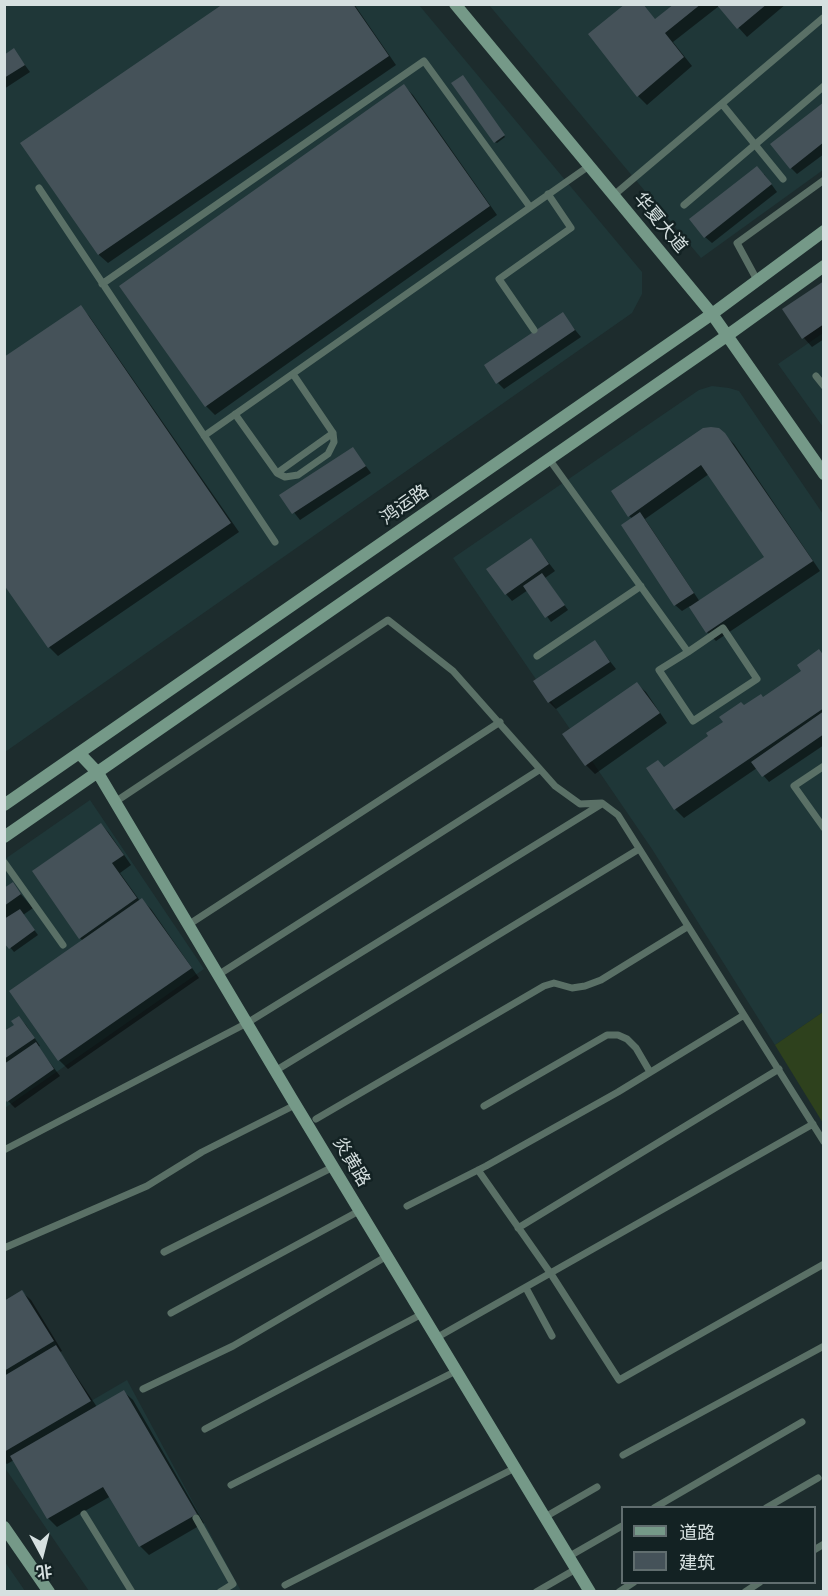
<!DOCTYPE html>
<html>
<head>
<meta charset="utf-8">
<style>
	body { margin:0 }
	#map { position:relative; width:828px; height:1596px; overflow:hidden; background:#1d2c2d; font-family:Lora,"Noto Sans SC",serif }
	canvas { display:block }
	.frame { position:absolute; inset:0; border:6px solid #d6e0e0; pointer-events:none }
	.legend { position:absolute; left:621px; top:1506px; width:195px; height:78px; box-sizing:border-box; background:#132223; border:2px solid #616e6f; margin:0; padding:8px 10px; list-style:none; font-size:18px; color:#d6e0e0 }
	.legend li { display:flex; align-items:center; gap:12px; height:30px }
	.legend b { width:30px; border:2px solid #616e6f }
	.north { position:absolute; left:12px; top:1524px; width:60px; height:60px; -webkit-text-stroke:4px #132223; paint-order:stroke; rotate:173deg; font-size:16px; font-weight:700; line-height:24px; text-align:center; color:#d6e0e0 }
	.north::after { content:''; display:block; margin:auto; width:21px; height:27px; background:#d6e0e0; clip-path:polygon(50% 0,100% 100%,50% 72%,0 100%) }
</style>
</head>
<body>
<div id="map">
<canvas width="828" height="1596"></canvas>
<div class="frame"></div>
<ul class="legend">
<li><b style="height:8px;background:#759988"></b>道路</li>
<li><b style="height:16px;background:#455259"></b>建筑</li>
</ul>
<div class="north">北</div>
</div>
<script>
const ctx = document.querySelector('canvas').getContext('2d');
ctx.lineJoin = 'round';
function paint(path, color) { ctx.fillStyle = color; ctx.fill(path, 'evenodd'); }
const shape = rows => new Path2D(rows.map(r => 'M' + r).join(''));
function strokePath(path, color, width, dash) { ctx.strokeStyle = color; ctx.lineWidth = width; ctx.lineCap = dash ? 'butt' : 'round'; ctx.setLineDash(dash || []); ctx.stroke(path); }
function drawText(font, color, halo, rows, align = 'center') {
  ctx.font = font + ' Lora,"Noto Sans SC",serif'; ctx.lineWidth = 5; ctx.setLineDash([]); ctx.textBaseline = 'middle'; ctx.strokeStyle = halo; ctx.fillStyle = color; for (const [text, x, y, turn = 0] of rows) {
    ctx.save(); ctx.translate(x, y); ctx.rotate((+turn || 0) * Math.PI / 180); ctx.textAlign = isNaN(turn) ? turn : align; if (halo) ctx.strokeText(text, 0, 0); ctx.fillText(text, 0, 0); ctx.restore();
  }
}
paint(shape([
	[9,4,419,5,642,272,642,294,632,313,5,752,5,7],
	[489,5,823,5,823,170,701,258],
	[823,333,823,427,778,364],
	[712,386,729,388,739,391,823,514,823,1012,775,1045,652,849,453,558,699,390],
	[90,800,204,969,5,1108,5,859],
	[23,1290,91,1401,127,1380,241,1591,89,1591,5,1468,4,1301],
	[5,1562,25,1591,5,1591]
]), '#1f3738');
paint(shape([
	[823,1012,823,1123,775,1045]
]), '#2e411d');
paint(shape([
	[225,4,354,4,396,65,108,263,99,255,22,144],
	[677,4,786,4,747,37,719,6,673,42,692,66,647,105,638,96,656,21],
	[14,50,30,72,4,89,4,56],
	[464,79,505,137,497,143,495,142],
	[404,86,413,95,497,215,215,415,206,406],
	[824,104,824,154,797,174,791,168],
	[764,174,777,192,712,243,705,237],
	[824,283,824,339,812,347,804,338],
	[80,307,89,316,239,532,58,656,49,647,4,582],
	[562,314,581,337,504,389,498,383],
	[724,434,734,444,820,571,716,641,707,632,690,606,682,611,675,605,633,519,629,516],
	[709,474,766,557,700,602,645,519],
	[353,449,371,473,300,520,281,496],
	[531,540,555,571,545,578,568,610,551,622,528,590,512,601,506,594],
	[595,642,616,669,556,709,549,702],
	[824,656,824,745,769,782,757,768,684,818,675,809,665,768,710,737,744,707,763,699],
	[637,684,646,692,667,723,595,774,586,765],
	[101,824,109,833,131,865,120,873,140,901,142,900,151,909,199,978,68,1069,59,1060,11,991,83,941,80,938],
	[12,884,33,908,23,915,38,935,14,952,4,940,4,890],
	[19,1018,26,1025,40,1046,38,1047,60,1076,15,1108,7,1100,4,1102,4,1033,16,1025],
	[22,1292,31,1300,62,1351,60,1352,97,1407,124,1392,133,1400,204,1523,149,1555,140,1546,111,1496,57,1527,48,1518,14,1460,7,1464,4,1462,4,1302]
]), '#0007');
paint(shape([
	[223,4,353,4,389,56,98,255,20,143],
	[625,4,643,4,655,19,674,4,701,4,665,33,684,57,637,97,588,34],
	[716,4,767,4,737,29],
	[14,48,25,65,4,78,4,55],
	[463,75,505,135,494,143,451,83],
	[404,84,490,206,205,407,119,286],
	[824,102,824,142,790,169,770,144],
	[757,166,772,184,704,238,689,219],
	[824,281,824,324,802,339,782,309],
	[81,305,231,523,48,648,4,585,4,357],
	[563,312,575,330,496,384,484,365],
	[711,427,719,428,725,433,813,561,706,633,689,607,764,557,701,465,628,517,611,491,703,428],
	[353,447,366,466,292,514,279,495],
	[640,512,694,593,674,606,621,525],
	[531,538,549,564,505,595,486,569],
	[542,573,565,605,545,618,523,586],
	[595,640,610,662,548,703,533,681],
	[819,649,824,656,824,708,674,810,646,768,658,760,664,767,708,736,706,733,723,722,719,717,741,702,744,705,761,694,763,697,801,671,797,665],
	[637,682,660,713,585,766,562,734],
	[824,711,824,734,762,777,751,762],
	[101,823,124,855,112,863,137,898,79,939,32,871],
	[13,882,21,894,4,906,4,888],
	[142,898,192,968,58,1061,9,991],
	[20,909,35,930,9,949,4,943,4,919],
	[19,1016,35,1038,4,1059,4,1031,14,1025,11,1021],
	[36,1042,54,1069,7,1102,4,1098,4,1064],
	[22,1290,54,1341,4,1371,4,1301],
	[56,1345,91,1401,4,1452,4,1376],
	[124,1390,197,1514,139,1547,103,1487,47,1519,10,1456]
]), '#455259');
strokePath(shape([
	[722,104,783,179],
	[39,188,275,542],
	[614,195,823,18],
	[684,205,824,86],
	[757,280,737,243,824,180],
	[102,284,424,61,530,207],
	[534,330,499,279,571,228,548,194],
	[816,376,824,386],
	[235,414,277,473,333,433,293,374],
	[204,436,589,166],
	[549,459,688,652,659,670,693,721,757,679,723,628,688,652],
	[277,473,285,477,298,475,328,454,334,442,333,433],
	[537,656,641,586],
	[824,766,794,786,824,828],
	[115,802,388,620,453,671,555,786,580,804,602,803,618,815,824,1142],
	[4,862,63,945],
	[188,925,500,722],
	[218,975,539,770],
	[275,1071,639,849],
	[484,1106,607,1035,618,1035,627,1039,636,1048,650,1072],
	[316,1119,544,986,554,983,572,988,585,986,601,980,687,927],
	[4,1150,247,1023,600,805],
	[478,1170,551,1274,619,1380,824,1264],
	[407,1206,486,1166,618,1092,744,1015],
	[518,1228,779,1069],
	[4,1248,147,1186,202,1152,295,1105],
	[164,1252,333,1167],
	[526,1288,552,1336],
	[171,1313,359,1211],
	[436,1338,813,1124],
	[143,1389,233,1346,387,1256],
	[205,1429,422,1314],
	[623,1455,824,1346],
	[231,1485,456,1371],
	[654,1508,802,1422],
	[766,1508,818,1478],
	[84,1514,132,1592],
	[545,1517,597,1487],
	[196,1518,233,1584,220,1592],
	[814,1550,824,1544],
	[568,1557,622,1526],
	[285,1585,515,1468],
	[536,1592,576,1569],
	[619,1592,634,1582],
	[745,1592,760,1582]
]), '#5a7066', 7);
strokePath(shape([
	[455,4,712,314,824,474],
	[79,753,98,773,292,1099,590,1592],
	[4,805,712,314,824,231],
	[4,837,728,335,824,266],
	[4,1527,49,1592]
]), '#759988', 12);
drawText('18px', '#d6e0e0', '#132223', [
	["华夏大道",660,223,50],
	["鸿运路",405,505,-35],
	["炎黄路",351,1162,59]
]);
</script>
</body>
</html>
